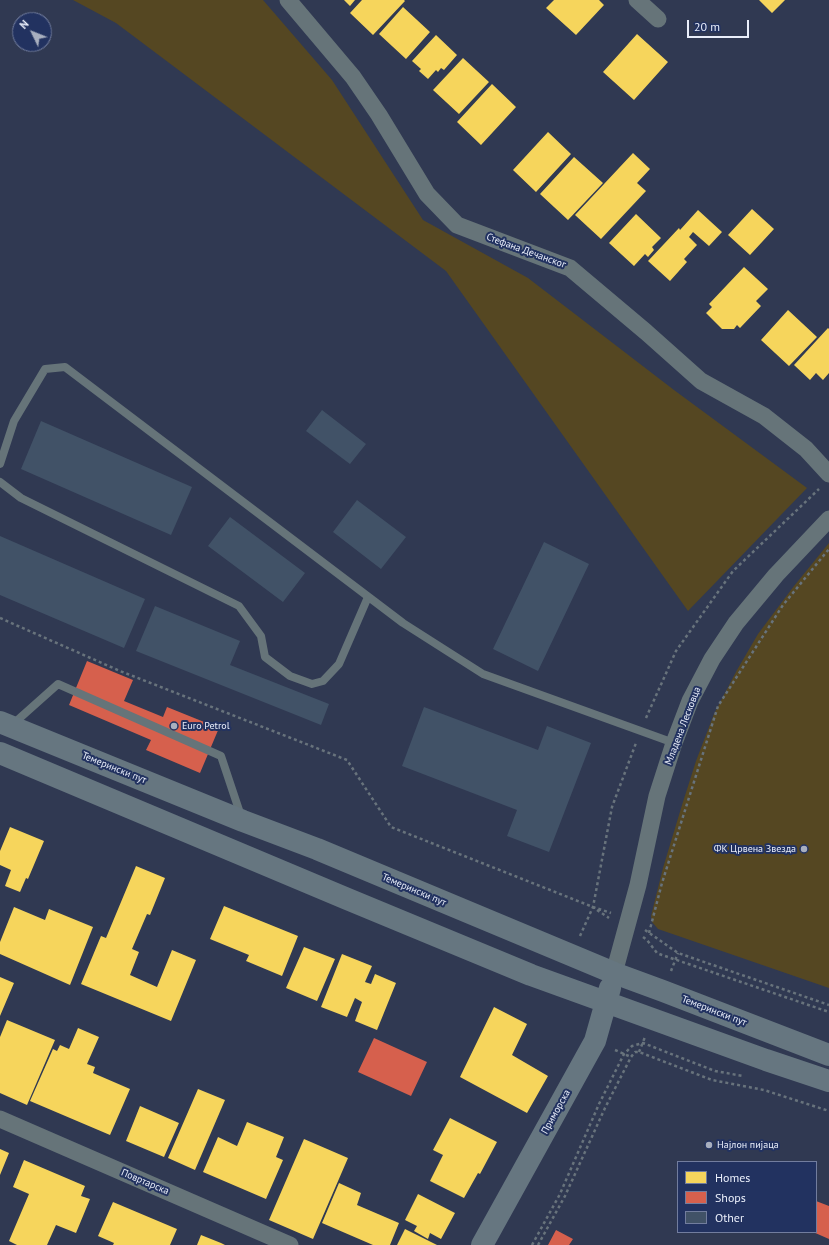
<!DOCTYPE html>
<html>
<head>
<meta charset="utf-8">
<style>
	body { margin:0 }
	#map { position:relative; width:829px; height:1245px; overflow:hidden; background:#303952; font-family:"PT Sans",sans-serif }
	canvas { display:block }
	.legend { position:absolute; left:677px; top:1161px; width:140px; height:72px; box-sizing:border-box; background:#223260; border:1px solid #727d9e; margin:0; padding:5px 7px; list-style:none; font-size:12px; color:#e9eefa }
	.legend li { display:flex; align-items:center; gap:8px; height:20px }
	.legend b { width:20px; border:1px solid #727d9e }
	.north { position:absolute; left:12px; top:12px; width:40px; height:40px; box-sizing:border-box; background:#223260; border:1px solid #727d9e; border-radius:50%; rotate:313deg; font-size:11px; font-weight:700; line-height:16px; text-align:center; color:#e9eefa }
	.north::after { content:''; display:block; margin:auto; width:14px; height:18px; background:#a8afbf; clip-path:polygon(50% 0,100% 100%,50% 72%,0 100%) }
	.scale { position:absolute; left:687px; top:20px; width:62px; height:18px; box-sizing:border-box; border:2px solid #e9eefa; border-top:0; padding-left:5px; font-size:12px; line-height:14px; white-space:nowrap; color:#e9eefa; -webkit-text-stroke:3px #223260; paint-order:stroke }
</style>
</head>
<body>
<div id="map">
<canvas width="829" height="1245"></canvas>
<ul class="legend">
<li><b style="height:11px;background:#f6d55c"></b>Homes</li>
<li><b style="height:11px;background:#d6604d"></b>Shops</li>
<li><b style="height:11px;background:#415267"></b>Other</li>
</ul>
<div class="north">N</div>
<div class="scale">20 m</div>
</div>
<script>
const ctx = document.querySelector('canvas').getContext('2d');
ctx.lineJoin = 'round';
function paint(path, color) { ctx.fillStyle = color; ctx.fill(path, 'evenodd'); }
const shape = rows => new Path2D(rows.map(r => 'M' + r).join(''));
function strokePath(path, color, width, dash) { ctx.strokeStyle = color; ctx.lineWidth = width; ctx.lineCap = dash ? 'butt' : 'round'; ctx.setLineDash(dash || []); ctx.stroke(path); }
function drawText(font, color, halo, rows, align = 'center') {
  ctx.font = font + ' "PT Sans",sans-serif'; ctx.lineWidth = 4; ctx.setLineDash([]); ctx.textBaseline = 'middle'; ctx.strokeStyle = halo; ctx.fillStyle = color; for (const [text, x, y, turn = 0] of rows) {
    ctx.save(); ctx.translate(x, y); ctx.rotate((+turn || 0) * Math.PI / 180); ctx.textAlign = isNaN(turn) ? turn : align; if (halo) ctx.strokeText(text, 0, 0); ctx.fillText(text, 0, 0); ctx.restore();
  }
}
paint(shape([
	[73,0,263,0,332,80,423,220,528,278,674,390,807,488,688,611,446,271,116,23],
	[829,543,829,988,658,929,652,922,651,916,663,868,682,805,696,761,714,714,737,670,758,634,794,586]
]), '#554722');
paint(shape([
	[344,0,355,0,350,6],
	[362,0,404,0,405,1,373,35,350,13],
	[554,0,599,0,604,5,576,35,546,8],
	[759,0,785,0,772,13],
	[403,7,430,32,406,59,379,34],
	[637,34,668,62,634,100,603,72],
	[436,35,457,55,444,70,441,68,438,72,436,70,428,79,419,71,421,69,412,61],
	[463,58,489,82,459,114,433,90],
	[492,84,516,107,481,145,457,122],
	[548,132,571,154,536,192,513,170],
	[633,153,650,169,637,183,646,191,601,239,575,215],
	[574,157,603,183,568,220,540,194],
	[752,209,774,229,750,255,728,235],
	[698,210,722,232,709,246,693,232,689,237,697,245,684,259,687,262,670,281,648,261,679,228,680,230],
	[636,214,661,238,652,247,654,250,648,257,645,254,634,266,609,243],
	[744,267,768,289,756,301,761,306,740,328,737,325,734,329,722,329,706,313,712,307,709,304],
	[788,310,817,337,789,366,761,340],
	[828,328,829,329,829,373,823,380,816,373,810,380,794,365],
	[10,827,44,841,28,879,26,878,20,892,5,886,11,870,0,865,0,851],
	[136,866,165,878,150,915,147,914,132,949,139,952,130,975,157,987,172,950,196,960,171,1021,81,984,101,936,106,938],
	[224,906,298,936,282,976,246,961,249,955,210,939],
	[14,907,45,920,49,909,93,927,70,985,0,954,0,942],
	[304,947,335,959,317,1001,286,988],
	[342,954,372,966,365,982,371,984,375,974,396,983,377,1030,355,1021,362,1002,355,998,347,1017,321,1007],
	[0,977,14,983,0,1016],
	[494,1007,527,1024,512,1055,548,1076,527,1113,460,1077],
	[7,1020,55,1040,27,1105,0,1093,0,1037],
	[78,1028,99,1037,87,1064,95,1067,93,1073,130,1089,110,1135,30,1101,53,1049,57,1051,60,1045,69,1049],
	[198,1089,225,1100,195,1170,168,1158],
	[140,1106,179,1123,164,1157,126,1141],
	[450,1118,497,1142,480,1174,478,1173,464,1198,430,1181,443,1155,433,1150],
	[247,1122,284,1137,276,1157,283,1160,266,1199,203,1172,218,1137,237,1146],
	[304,1139,348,1158,313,1239,269,1220],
	[0,1149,9,1153,0,1175],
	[24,1160,85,1186,81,1196,90,1199,76,1233,56,1225,47,1245,17,1245,9,1241,29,1194,13,1187],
	[339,1183,361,1193,357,1205,399,1223,390,1245,373,1245,322,1223],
	[418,1194,455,1213,441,1239,430,1233,428,1239,414,1231,417,1226,405,1220],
	[113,1202,177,1229,170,1245,113,1245,114,1243,98,1236],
	[405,1229,437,1245,397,1245],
	[201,1235,221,1243,225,1245,197,1245]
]), '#f6d55c');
paint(shape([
	[87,661,133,680,124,701,163,717,167,707,219,728,200,773,146,750,151,740,69,705],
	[374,1038,427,1062,411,1096,358,1072],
	[816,1201,829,1206,829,1239,813,1232,816,1232],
	[556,1230,573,1239,569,1245,548,1245]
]), '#d6604d');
paint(shape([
	[322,410,366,444,350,464,306,431],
	[41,421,192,487,171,535,21,469],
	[357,500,406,537,381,569,333,532],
	[230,517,305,573,283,602,208,546],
	[0,536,145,599,124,648,0,595],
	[544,542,589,564,538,671,493,649],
	[155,606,240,641,230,665,329,704,321,725,136,651],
	[424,707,538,750,547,726,591,743,549,852,507,836,517,810,402,766]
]), '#415267');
strokePath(shape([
	[0,618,120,671,347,760,391,827,593,907,611,913],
	[646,718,676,651,733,571,819,489],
	[597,910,609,918],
	[645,930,678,953,829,1005],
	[649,933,662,883,718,706,783,605,829,549],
	[580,936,593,907,612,807,636,743],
	[643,937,647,940,657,953,662,955,829,1012],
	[671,971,678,953],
	[615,1050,631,1057],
	[639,1052,645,1037],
	[532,1245,560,1194,599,1104,624,1054,632,1046,643,1043,715,1071,743,1076],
	[538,1245,565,1196,605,1108,631,1057,635,1052,639,1052,712,1080,764,1090,829,1111]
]), '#68737c', 2.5, [3, 3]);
strokePath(shape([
	[0,464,14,421,45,369,65,367,403,623,483,674,674,743],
	[0,482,21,498,239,606,261,636,265,657,290,676,312,684,323,681,339,664,368,597],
	[12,725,58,684,221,756,241,816]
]), '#667479', 8);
strokePath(shape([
	[288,0,353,77,379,115,427,194,457,225,570,268,646,332,701,381,764,416,806,449,829,474],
	[637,0,658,19],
	[614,973,638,885,657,796,674,743,690,701,712,659,736,623,776,575,829,519],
	[0,1119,290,1245]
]), '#667479', 17);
strokePath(shape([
	[0,722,243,821,317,849,614,973,663,991,829,1055],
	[0,753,345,898,531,975,766,1060,829,1081],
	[482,1245,595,1041,610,988]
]), '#667680', 22);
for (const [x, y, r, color] of [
	[174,726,4,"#a8afbf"],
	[804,849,4,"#a8afbf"],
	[709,1145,4,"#a8afbf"]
]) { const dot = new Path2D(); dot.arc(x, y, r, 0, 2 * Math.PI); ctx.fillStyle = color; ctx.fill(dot); strokePath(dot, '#223260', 1.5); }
drawText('10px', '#e9eefa', '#223260', [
	["Стефана Дечанског",526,251,20],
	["Младена Лесковца",683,726,-69],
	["Темерински пут",114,768,22],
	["Темерински пут",414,890,23],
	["Темерински пут",714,1011,21],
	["Приморска",556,1112,-61],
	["Повртарска",145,1182,23]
]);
drawText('10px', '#e9eefa', '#223260', [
	["Euro Petrol",182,726],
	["ФК Црвена Звезда",796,849,"right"],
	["Најлон пијаца",717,1145]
], 'left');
</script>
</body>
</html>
